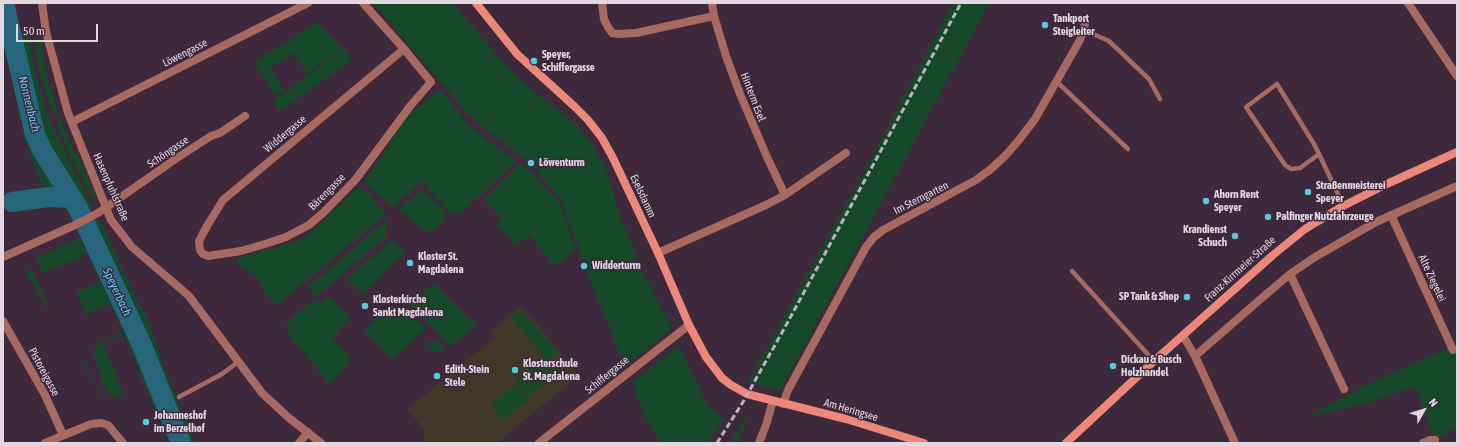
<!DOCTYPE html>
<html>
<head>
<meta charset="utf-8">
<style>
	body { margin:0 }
	#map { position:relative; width:1460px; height:446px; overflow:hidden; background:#3d293b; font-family:"Asap Condensed",sans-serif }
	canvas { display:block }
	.frame { position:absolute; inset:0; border:4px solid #e2d6e1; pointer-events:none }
	.north { position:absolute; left:1404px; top:390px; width:40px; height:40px; -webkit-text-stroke:3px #3d293b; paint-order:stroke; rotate:51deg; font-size:11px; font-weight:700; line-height:16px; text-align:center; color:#e2d6e1 }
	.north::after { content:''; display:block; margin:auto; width:14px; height:18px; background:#e2d6e1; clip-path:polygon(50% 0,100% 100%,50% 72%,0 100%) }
	.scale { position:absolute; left:16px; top:24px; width:82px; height:18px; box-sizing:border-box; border:2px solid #e2d6e1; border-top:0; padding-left:5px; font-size:12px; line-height:14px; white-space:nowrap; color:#e2d6e1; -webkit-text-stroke:3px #3d293b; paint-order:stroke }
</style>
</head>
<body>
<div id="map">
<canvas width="1460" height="446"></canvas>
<div class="frame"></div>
<div class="north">N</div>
<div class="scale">50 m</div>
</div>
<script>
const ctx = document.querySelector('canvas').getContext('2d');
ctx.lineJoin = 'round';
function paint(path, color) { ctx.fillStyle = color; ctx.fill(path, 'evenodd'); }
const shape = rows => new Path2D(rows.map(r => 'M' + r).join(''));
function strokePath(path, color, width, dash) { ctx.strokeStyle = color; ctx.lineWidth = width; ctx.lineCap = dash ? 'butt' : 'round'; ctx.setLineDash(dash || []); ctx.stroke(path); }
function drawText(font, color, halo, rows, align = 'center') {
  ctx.font = font + ' "Asap Condensed",sans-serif'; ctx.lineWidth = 3; ctx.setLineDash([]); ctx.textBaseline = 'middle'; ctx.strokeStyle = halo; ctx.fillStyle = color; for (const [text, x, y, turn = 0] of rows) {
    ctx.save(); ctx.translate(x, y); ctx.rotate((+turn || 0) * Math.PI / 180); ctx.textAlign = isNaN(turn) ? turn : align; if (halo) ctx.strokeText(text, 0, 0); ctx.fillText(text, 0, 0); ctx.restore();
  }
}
paint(shape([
	[521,305,579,375,497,443,428,443,424,437,424,430,407,409,495,338,490,331]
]), '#3f3827');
paint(shape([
	[3,3,11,3,21,37,28,35,34,68,49,120,92,206,90,210,72,219,67,210,63,206,53,205,44,192,25,139,3,43],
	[373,3,452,3,511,71,537,94,574,122,591,142,605,167,613,190,617,209,632,243,636,262,644,275,672,328,625,367,587,272,563,203,534,167,536,164,529,157,526,160,489,132,467,113],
	[953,3,989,3,780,391,748,382,878,146],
	[317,22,343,48,307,74,293,53,269,68,284,90,276,96,254,63],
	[40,38,48,80,59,114,56,115,52,113,51,111,40,73,34,39],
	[344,49,352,60,280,111,273,101],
	[440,89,465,121,488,141,516,161,460,214,451,214,422,181,393,208,364,182,407,116],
	[61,119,74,152,80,159,95,195,95,203,75,165,57,126,57,121],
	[520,164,529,169,561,205,576,249,555,266,529,235,516,246,496,224,502,218,484,200],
	[358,187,369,194,386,214,276,306,264,291,262,285,253,274,239,266,237,258,294,242,303,238,312,231],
	[423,189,446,213,443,221,431,232,425,231,403,213,398,211],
	[387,220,386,237,316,297,308,287],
	[96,221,101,222,134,294,148,320,167,375,195,443,170,443,152,403,130,348,78,230],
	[80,238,87,254,43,274,36,258],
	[392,240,405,252,363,295,347,279],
	[31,268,49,307,47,308,25,272],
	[100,282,110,304,86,315,76,292],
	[434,283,477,325,451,346,410,305],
	[330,296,350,318,332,339,352,358,330,385,287,332,289,329,285,324,314,299,319,305],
	[387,307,394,312,402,313,408,310,426,328,393,360,364,331],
	[523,311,558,353,551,358,561,371,530,396,516,379,544,357,510,315,513,313,517,316],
	[121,332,122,335,103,343,124,394,112,399,108,391,107,391,100,375,101,374,94,357,95,345],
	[424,338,431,345,437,339,445,347,436,354,422,340],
	[1457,344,1457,427,1435,440,1415,387,1370,402,1307,417,1366,385],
	[679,345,707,405,724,420,707,443,661,443,647,421,633,385,632,383],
	[81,360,86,364,108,411,108,412],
	[517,383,529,399,503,420,491,405],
	[745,418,747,420,746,423,736,443,730,443]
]), '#154828');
strokePath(shape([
	[4,3,35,134,42,150,72,198],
	[12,202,49,197,72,198,78,208,141,343,181,443]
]), '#27657d', 20);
strokePath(shape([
	[1084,30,1109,41,1149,79,1160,99],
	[1056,81,1128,149],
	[1319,154,1300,168,1291,169,1285,165,1246,107,1277,84,1314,144,1319,154,1336,190,1343,206],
	[1072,271,1154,361],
	[179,397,222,374,238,362]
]), '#a86a60', 4.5);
strokePath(shape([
	[42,3,46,32,68,113,111,220,132,247,189,296,262,393,289,418,321,443],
	[363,3,404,49,431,82,411,105,356,179,324,212,309,225,286,237,265,244,241,251,208,256,203,254,200,250,199,241,207,226,223,200,404,49],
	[602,3,604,19,608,27,612,33,618,34,636,33,714,16],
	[712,3,714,16,726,56,740,94,767,157,785,195],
	[1408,3,1457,76],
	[72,122,308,3],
	[1391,215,1453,350],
	[658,253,766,205,785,195,846,153],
	[3,257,75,225,98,213,177,158,211,136,220,133,245,116],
	[1290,274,1344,389],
	[3,321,45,395,63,435],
	[1183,336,1195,356,1235,443],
	[1195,356,1263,297,1290,274,1315,257,1376,222,1457,186],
	[783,404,788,390,866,247,874,237,883,230,976,180,991,169,1006,155,1019,140,1035,119,1080,40,1085,24],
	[45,443,91,424,101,423,108,425,123,443],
	[299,443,308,432],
	[539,443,689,325],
	[759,443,766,425,773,401],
	[1423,443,1430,440,1435,440]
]), '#a86a60', 8);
strokePath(shape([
	[476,3,517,54,574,106,588,120,602,138,613,158,658,253,689,325,706,357,722,378,731,385,747,394,846,419,924,443],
	[1066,443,1154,361,1273,255,1305,229,1343,206,1389,183,1457,152]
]), '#eb8879', 8);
strokePath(shape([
	[717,443,743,402,784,329,961,3]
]), '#beb0bd', 3, [6, 3]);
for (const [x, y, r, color] of [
	[1045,25,4,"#59c8e5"],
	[534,61,4,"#59c8e5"],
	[531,163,4,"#59c8e5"],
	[1308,192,4,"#59c8e5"],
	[1206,201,4,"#59c8e5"],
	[1268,217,4,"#59c8e5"],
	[1235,236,4,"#59c8e5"],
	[410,263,4,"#59c8e5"],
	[584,266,4,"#59c8e5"],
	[1187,297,4,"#59c8e5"],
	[365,306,4,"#59c8e5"],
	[1113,366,4,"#59c8e5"],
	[515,370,4,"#59c8e5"],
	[437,376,4,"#59c8e5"],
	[146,422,4,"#59c8e5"]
]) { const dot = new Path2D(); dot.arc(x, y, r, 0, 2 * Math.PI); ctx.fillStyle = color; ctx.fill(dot); strokePath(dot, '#3d293b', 1.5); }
drawText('bold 11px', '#e2d6e1', '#3d293b', [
	["Tankport",1053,19],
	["Steigleiter",1053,32],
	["Speyer,",542,55],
	["Schiffergasse",542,68],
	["Löwenturm",539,163],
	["Straßenmeisterei",1316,186],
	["Speyer",1316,199],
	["Ahorn Rent",1214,195],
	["Speyer",1214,208],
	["Palfinger Nutzfahrzeuge",1276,217],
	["Krandienst",1227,230,"right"],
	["Schuch",1227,243,"right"],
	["Kloster St.",418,257],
	["Magdalena",418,270],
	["Widderturm",592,266],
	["SP Tank & Shop",1179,297,"right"],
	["Klosterkirche",373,300],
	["Sankt Magdalena",373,313],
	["Dickau & Busch",1121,360],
	["Holzhandel",1121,373],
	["Klosterschule",523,364],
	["St. Magdalena",523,377],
	["Edith-Stein",445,370],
	["Stele",445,383],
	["Johanneshof",154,416],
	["im Berzelhof",154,429]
], 'left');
drawText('11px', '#e2d6e1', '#3d293b', [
	["Löwengasse",185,53,-27],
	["Hinterm Esel",753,97,69],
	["Widdergasse",285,134,-40],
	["Schöngasse",168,152,-34],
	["Hasenpfuhlstraße",111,187,66],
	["Bärengasse",327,192,-45],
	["Eselsdamm",643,196,65],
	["Im Sterngarten",921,198,-27],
	["Franz-Kirrmeier-Straße",1240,269,-42],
	["Alte Ziegelei",1432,278,65],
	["Pistoreigasse",44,372,62],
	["Schiffergasse",607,375,-39],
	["Am Heringsee",851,410,16]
]);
drawText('italic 12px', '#5cd0fd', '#3d293b', [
	["Nonnenbach",29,104,76],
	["Speyerbach",117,292,65]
]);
</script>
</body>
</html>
